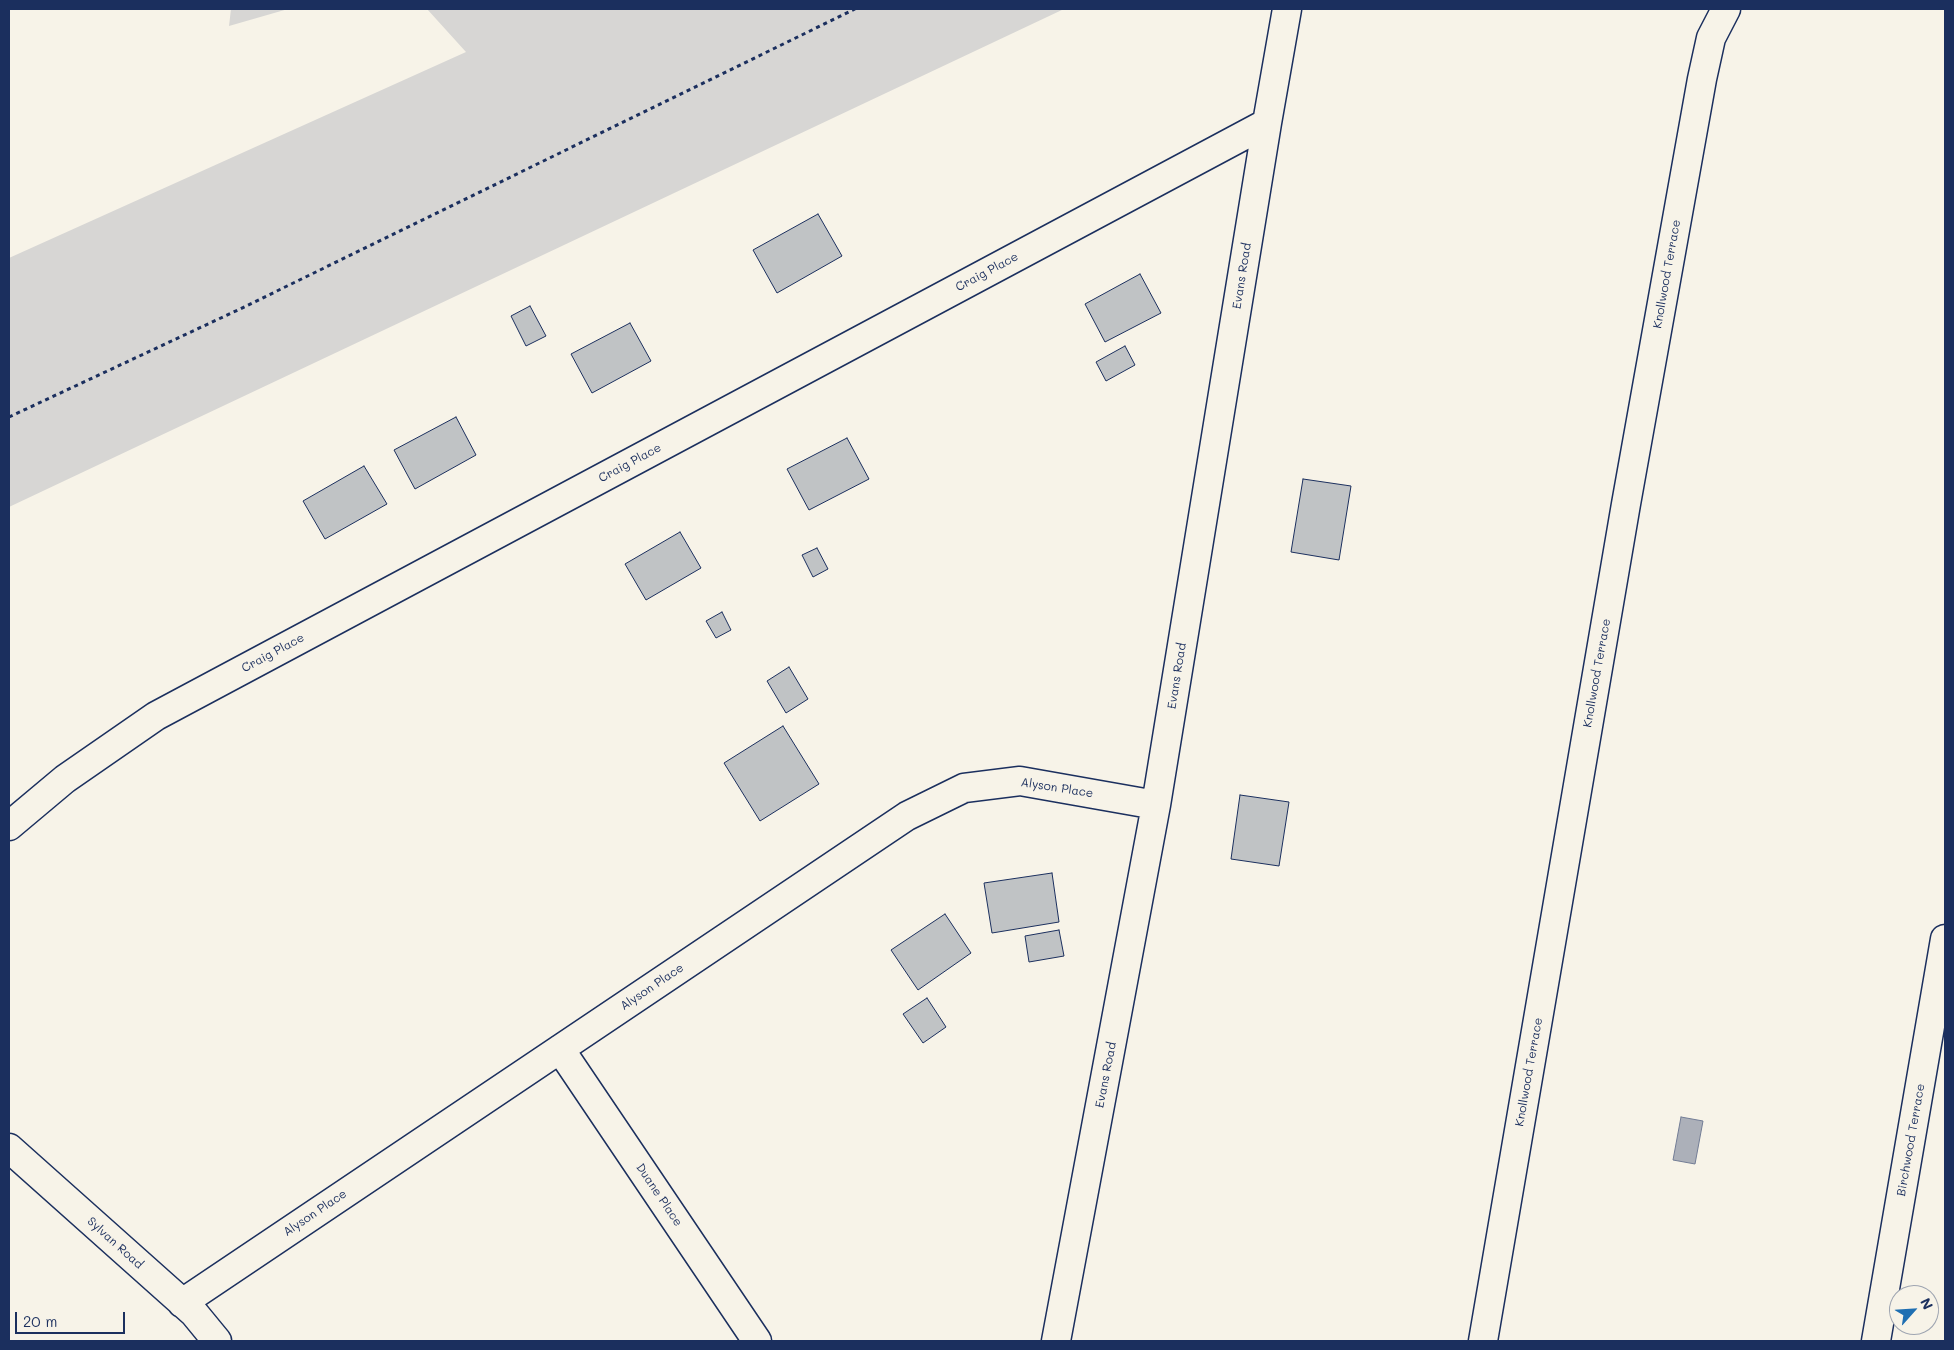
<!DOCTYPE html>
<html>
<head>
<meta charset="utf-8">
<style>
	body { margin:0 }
	#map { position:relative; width:1954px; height:1350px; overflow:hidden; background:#f7f3e8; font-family:Mali,sans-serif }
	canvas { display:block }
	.frame { position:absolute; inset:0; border:10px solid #1b2f5e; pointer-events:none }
	.north { position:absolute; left:1889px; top:1285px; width:50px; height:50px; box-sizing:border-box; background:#f7f3e8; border:1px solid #9fa5b1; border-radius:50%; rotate:64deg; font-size:14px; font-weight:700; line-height:20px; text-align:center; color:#1b2f5e }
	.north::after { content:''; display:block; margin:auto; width:18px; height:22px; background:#1f6fb2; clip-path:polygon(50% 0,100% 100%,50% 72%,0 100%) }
	.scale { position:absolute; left:15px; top:1312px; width:110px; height:22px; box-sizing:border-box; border:2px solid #1b2f5e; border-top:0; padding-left:6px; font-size:15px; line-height:18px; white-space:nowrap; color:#1b2f5e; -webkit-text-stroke:4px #f7f3e8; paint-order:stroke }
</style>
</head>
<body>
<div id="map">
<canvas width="1954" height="1350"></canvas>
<div class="frame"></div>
<div class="north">N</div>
<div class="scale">20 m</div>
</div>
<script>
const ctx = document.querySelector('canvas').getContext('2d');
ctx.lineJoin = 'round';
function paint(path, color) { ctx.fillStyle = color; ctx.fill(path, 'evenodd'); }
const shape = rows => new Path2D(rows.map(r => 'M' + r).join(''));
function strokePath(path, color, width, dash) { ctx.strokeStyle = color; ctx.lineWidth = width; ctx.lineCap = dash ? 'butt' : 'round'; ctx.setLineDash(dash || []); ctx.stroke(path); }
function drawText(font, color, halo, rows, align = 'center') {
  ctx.font = font + ' Mali,sans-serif'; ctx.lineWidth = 5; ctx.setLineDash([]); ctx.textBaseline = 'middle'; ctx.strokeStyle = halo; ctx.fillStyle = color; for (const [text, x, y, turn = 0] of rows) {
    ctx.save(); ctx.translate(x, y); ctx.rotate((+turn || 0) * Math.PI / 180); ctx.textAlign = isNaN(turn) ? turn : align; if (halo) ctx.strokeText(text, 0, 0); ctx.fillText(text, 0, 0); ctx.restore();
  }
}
paint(shape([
	[231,9,288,9,229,26],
	[427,9,1064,9,9,507,9,258,466,52]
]), '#d7d6d4');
const water = shape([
	[1681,1117,1703,1121,1695,1164,1673,1160,1681,1117]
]);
paint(water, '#acb0b9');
strokePath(water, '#727c95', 1);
const building = shape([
	[818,214,842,256,777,293,753,250,818,214],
	[1140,274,1161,313,1105,342,1085,304,1140,274],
	[530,306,546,336,526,346,511,316,530,306],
	[630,323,651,361,592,393,571,354,630,323],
	[1125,346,1135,365,1106,381,1096,362,1125,346],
	[456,417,476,455,415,489,394,450,456,417],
	[847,438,869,479,809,510,787,469,847,438],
	[364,466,387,504,325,539,303,501,364,466],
	[1303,479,1351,486,1339,560,1291,552,1303,479],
	[680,532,701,568,646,600,625,564,680,532],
	[817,548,828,569,813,577,802,555,817,548],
	[722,612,731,630,716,638,706,621,722,612],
	[789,667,808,699,786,713,767,681,789,667],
	[783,726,819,784,760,821,724,763,783,726],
	[1240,795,1289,802,1279,866,1231,859,1240,795],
	[1052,873,1059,922,992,933,984,883,1052,873],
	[945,914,971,953,918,990,891,950,945,914],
	[1059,930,1064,956,1029,962,1025,936,1059,930],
	[927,998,946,1027,923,1043,903,1014,927,998]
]);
paint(building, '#c0c3c5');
strokePath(building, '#1b2f5e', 1);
const street = shape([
	[9,826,65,779,156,716,1267,123],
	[560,1049,757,1341],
	[9,1148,194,1313,217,1341],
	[182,1303,907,816,964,788,1020,781,1156,805],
	[1056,1341,1156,805,1267,123,1287,9],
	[1483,1341,1626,504,1702,79,1711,38,1726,9],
	[1876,1341,1945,939]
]);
strokePath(street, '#1b2f5e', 31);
strokePath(shape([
	[9,417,240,309,855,9]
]), '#1b2f5e', 3, [4, 4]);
strokePath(street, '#f7f3e8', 28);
drawText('12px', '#1b2f5e', '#f7f3e8', [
	["Craig Place",987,272,-28],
	["Knollwood Terrace",1667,274,-80],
	["Evans Road",1242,276,-81],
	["Craig Place",630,463,-28],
	["Craig Place",273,653,-28],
	["Knollwood Terrace",1597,673,-80],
	["Evans Road",1177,676,-81],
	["Alyson Place",1057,788,9],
	["Alyson Place",652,987,-34],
	["Knollwood Terrace",1529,1072,-80],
	["Evans Road",1106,1075,-79],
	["Birchwood Terrace",1911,1140,-80],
	["Duane Place",659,1195,56],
	["Alyson Place",315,1213,-34],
	["Sylvan Road",115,1243,42]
]);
</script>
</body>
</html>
